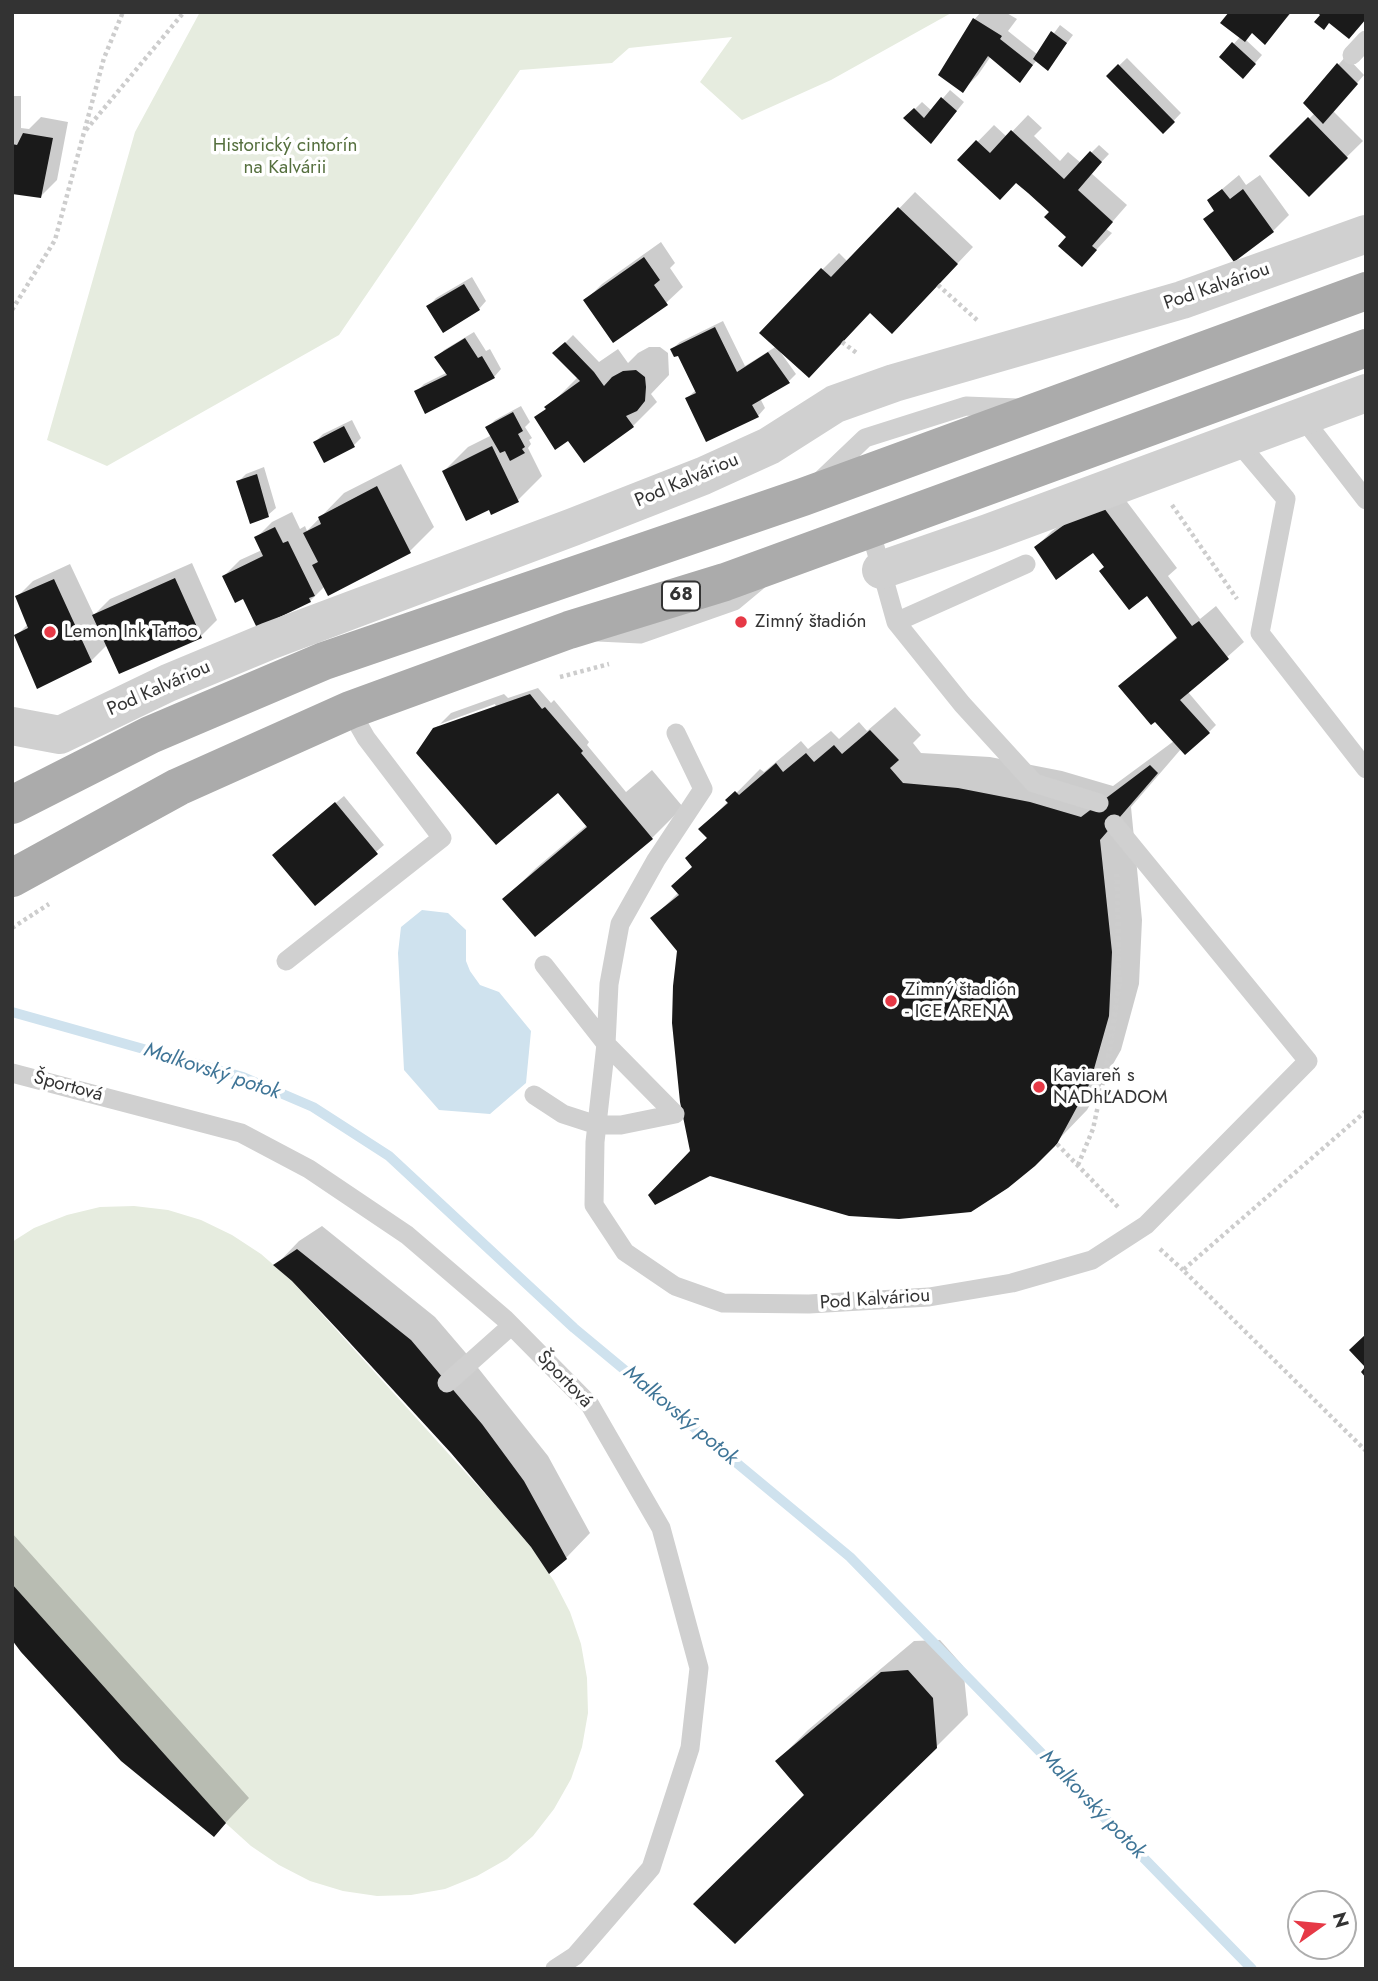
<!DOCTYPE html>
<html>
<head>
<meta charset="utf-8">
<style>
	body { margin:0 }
	#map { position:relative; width:1378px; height:1981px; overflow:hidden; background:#fff; font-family:Jost,sans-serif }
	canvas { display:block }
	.frame { position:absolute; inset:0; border:14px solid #333; pointer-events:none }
	.north { position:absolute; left:1287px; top:1890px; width:70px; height:70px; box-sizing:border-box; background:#fff; border:2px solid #adadad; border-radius:50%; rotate:75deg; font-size:19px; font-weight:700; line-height:28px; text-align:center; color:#333 }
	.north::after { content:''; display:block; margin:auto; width:24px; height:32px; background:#e63946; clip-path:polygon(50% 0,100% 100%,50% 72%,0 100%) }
</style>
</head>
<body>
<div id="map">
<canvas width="1378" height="1981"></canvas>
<div class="frame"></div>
<div class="north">N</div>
</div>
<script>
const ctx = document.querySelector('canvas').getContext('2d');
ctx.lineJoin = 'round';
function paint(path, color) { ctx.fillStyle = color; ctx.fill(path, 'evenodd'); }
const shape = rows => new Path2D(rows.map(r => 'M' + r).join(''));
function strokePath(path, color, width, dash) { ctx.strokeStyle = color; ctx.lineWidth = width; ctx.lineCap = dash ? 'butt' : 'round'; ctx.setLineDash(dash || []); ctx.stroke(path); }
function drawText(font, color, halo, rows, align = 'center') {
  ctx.font = font + ' Jost,sans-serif'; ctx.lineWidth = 7; ctx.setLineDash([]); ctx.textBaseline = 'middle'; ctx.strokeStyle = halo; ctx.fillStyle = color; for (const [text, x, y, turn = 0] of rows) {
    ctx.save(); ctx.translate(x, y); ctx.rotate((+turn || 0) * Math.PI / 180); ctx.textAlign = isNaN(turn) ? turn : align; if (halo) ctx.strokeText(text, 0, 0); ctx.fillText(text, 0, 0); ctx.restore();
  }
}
paint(shape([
	[200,12,953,12,831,80,742,120,700,82,732,37,629,48,612,63,520,70,339,335,107,466,47,440,135,132],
	[134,1206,168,1210,201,1220,232,1235,261,1254,292,1281,495,1505,531,1547,554,1581,570,1612,581,1644,587,1678,588,1713,582,1747,571,1779,554,1809,533,1836,507,1859,477,1876,445,1889,411,1895,377,1896,343,1891,310,1881,279,1865,251,1846,220,1818,12,1588,12,1242,34,1228,67,1215,100,1207]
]), '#e6ecdf');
paint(shape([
	[422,910,448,913,466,930,466,961,470,971,480,985,499,992,531,1031,526,1083,490,1114,439,1110,404,1070,398,953,401,927]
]), '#cfe2ee');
paint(shape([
	[981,12,1005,12,1017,19,1008,31,1038,55,1060,25,1073,35,1047,69,1037,60,1020,81,991,56,978,75,962,91,974,20],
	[1231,12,1292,12,1265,42,1253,31,1245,39,1262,55,1250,69,1222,57,1240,37],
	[1346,56,1364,75,1333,111,1363,141,1309,194,1271,156,1315,113,1305,103],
	[1127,58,1181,113,1163,132,1108,76],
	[950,90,964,102,938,134,906,118,922,102,932,111],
	[12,96,21,96,21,128,29,129,41,117,68,122,57,180,41,196,12,192],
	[1028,115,1042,128,1034,136,1060,161,1068,152,1081,163,1099,145,1109,154,1091,173,1127,205,1106,229,1112,233,1082,265,1068,236,1051,212,1017,181,960,160,994,125,1007,137],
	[1239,175,1246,185,1260,175,1289,215,1273,231,1234,259,1205,219,1215,209,1209,200],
	[915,192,973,247,908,316,870,311,781,353,796,374,789,381,760,398,765,408,758,416,687,398,696,390,679,353,672,349,680,342,723,321,745,366,777,346,762,332,823,269,839,253,848,262],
	[661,242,675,263,670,268,683,287,666,303,586,300,602,284],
	[472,277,486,301,479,309,429,306,436,298],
	[474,332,486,351,490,349,501,369,494,377,416,392,424,384,448,372,437,357,444,350],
	[573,335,599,362,618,349,628,363,638,353,649,347,660,347,668,353,669,375,651,394,657,402,633,426,569,438,537,418,578,377,562,346],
	[521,406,530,422,525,427,532,438,529,440,531,444,528,448,542,476,518,500,444,471,468,447,492,435,488,427,495,420],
	[352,420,361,438,354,445,315,442,323,434],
	[401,464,434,527,410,551,329,594,325,586,310,601,244,596,224,576,240,560,262,550,256,538,272,522,292,512,300,529,305,526,307,531,344,493],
	[264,467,276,508,268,515,238,482,246,474],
	[1115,486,1177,568,1168,576,1200,619,1216,606,1244,642,1188,692,1216,725,1209,732,1181,749,1131,807,1142,920,1139,984,1121,1050,1087,1110,1034,1165,692,1151,678,950,652,919,679,892,693,866,687,858,708,837,701,829,760,769,764,772,801,741,808,749,831,731,839,739,859,722,867,731,895,707,921,735,913,743,921,753,990,757,1062,771,1113,786,1174,741,1120,686,1178,636,1147,594,1106,567,1093,550,1036,547,1052,531],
	[192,563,217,620,201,636,107,645,91,661,16,636,28,624,17,597,33,581,70,564,94,615,110,599],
	[538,688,551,703,554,700,589,742,587,745,626,792,652,770,683,807,652,838,505,899,536,868,587,825,558,790,434,729,438,726,438,728,496,707,495,704,440,724,451,713,504,694,508,698],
	[344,796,384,845,315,904,282,848],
	[322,1226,435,1317,471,1359,548,1456,590,1533,566,1558,532,1546,452,1452,340,1330,276,1265,299,1241],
	[12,1533,249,1798,214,1835,12,1637],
	[940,1640,963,1666,968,1715,936,1747,806,1794,777,1761,808,1730,914,1641]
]), '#0003');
strokePath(shape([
	[12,1012,243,1077,313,1107,389,1156,574,1328,850,1557,1252,1969]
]), '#cfe2ee', 10);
paint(shape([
	[1229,12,1291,12,1265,45,1252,33,1245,42,1220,23],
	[1317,12,1366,12,1366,19,1349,39,1329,23,1324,30,1314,22,1320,15],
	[973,18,1002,36,1000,39,1033,65,1020,83,988,56,963,93,938,75],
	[1051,31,1067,43,1048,71,1033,59],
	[1232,42,1256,64,1243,79,1219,57],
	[1337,63,1358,84,1323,124,1303,103],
	[1118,64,1175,122,1163,134,1106,76],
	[941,97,957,111,931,144,903,118,914,108,924,118],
	[1308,117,1348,158,1309,197,1269,156],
	[1011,130,1064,179,1090,151,1102,162,1078,190,1113,222,1092,246,1097,250,1082,267,1058,246,1066,237,1044,217,1049,212,1028,193,1016,183,1000,200,957,160,976,140,990,153],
	[23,133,53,138,41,198,12,194,12,144,17,145],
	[1222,189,1230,199,1243,189,1274,232,1234,262,1203,219,1214,211,1207,200],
	[898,207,958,264,892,334,870,313,809,378,759,333,821,268,831,277],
	[644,257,660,280,654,285,668,305,613,343,583,300],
	[464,284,480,310,443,333,426,306],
	[715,327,737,372,768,352,790,383,752,405,759,417,706,442,685,398,696,393,678,356,674,357,670,349],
	[465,338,478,358,482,356,495,378,425,414,414,391,447,375,434,357],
	[565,342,594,372,604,386,612,377,623,371,636,370,645,377,646,387,645,401,637,411,626,416,634,427,584,463,568,441,555,450,534,417,546,409,544,407,580,381,552,353],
	[513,412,523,431,518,434,525,447,522,449,525,453,510,461,505,451,500,453,485,427],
	[344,426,355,447,324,463,313,442],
	[492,446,519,502,491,515,489,510,466,521,442,471],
	[257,474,269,517,250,524,236,481],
	[377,486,411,553,328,596,312,565,318,562,303,533,321,524,318,517],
	[1098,500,1192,626,1199,621,1229,659,1180,700,1210,733,1185,755,1155,722,1151,725,1118,686,1177,638,1147,596,1129,610,1099,571,1104,567,1093,553,1056,580,1034,547],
	[275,527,283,543,288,541,315,596,309,598,311,602,257,628,243,599,235,603,222,576,263,556,254,537],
	[175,578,202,638,119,674,92,615],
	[54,579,92,662,37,689,14,635,28,628,15,596],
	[530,694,542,709,545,707,583,751,581,753,653,839,535,937,502,899,587,827,558,793,496,845,416,753,433,728],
	[870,730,899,760,890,768,903,783,958,788,1030,802,1081,817,1150,765,1158,773,1100,840,1112,952,1109,1016,1090,1083,1057,1144,1035,1166,1008,1188,971,1212,899,1219,849,1216,710,1176,655,1205,648,1195,690,1151,680,1102,672,1023,673,986,677,951,650,918,679,895,671,886,692,867,685,858,707,838,698,829,728,803,725,800,735,791,739,795,776,763,783,772,806,753,814,762,834,745,842,754],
	[335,802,378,854,315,906,272,855],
	[297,1249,411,1340,482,1424,524,1481,567,1559,549,1574,531,1547,451,1453,339,1331,292,1281,273,1265],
	[1366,1334,1366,1378,1361,1372,1365,1367,1349,1350],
	[12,1584,226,1823,214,1837,121,1761,21,1652,12,1640],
	[908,1670,933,1698,937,1748,735,1944,693,1904,804,1795,775,1761,881,1672]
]), '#1a1a1a');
strokePath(shape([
	[86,130,184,12],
	[938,285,977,320],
	[12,310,55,240,104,58,123,12],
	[842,342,858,354],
	[1172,505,1237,599],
	[560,677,609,664],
	[35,913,49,904],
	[12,928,35,913],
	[1366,1111,1183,1270,1366,1451],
	[1057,1144,1120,1209],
	[1078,1165,1093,1129,1109,1054,1119,985,1117,874],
	[1160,1249,1183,1270]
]), '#cdcdcd', 4.5, [3.5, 3.5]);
strokePath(shape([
	[1352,55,1366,40],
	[1302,417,1366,500],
	[1237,441,1286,499,1260,633,1366,769],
	[821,480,865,438,966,406,1018,408],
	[870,529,896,622,962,704,1034,783,1099,803],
	[896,622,1026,564],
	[598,632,640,634,734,601,758,581],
	[676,733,703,789,656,860,620,924,609,984,606,1044,595,1142,594,1205,625,1252,675,1286,723,1303,809,1304,929,1297,1012,1283,1092,1260,1146,1225,1308,1061,1114,824],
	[286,961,442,838,366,738,350,710],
	[544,965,606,1044,675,1114],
	[12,1073,241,1133,309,1169,407,1235,505,1319,590,1405,661,1528,699,1668,690,1748,651,1868,575,1956,555,1969],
	[534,1095,563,1114,597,1125,621,1125,675,1114],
	[447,1383,511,1326]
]), '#d0d0d0', 19);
strokePath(shape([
	[881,570,988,533,1366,393],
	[12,726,60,735,168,683,269,641,573,527,703,476,769,446,835,404,894,383,1182,300,1366,234]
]), '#d0d0d0', 38);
strokePath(shape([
	[12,805,150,735,324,661,803,497,1366,291],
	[12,878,178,787,350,710,569,630,725,582,1366,348]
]), '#ababab', 38);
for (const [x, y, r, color] of [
	[741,622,7,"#e63946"],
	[50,632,7,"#e63946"],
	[891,1001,7,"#e63946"],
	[1039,1087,7,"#e63946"]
]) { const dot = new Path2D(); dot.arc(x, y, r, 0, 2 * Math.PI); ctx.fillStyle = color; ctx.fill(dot); strokePath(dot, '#fff', 2.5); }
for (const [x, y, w] of [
	[681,596,38]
]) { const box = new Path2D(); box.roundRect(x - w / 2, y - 14.5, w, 29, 5); ctx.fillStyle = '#fff'; ctx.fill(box); strokePath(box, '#333', 2); }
drawText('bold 18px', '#333', null, [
	["68",681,596]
]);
drawText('19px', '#56703f', '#fff', [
	["Historický cintorín",285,146],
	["na Kalvárii",285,168]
]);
drawText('19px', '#333', '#fff', [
	["Pod Kalváriou",1217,287,-19],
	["Pod Kalváriou",687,481,-23],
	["Pod Kalváriou",159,689,-24],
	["Športová",68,1087,15],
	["Pod Kalváriou",875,1300,-4],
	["Športová",564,1380,46]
]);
drawText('19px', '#333', '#fff', [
	["Zimný štadión",755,622],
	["Lemon Ink Tattoo",64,632],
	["Zimný štadión",905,990],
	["- ICE ARENA",905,1012],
	["Kaviareň s",1053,1076],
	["NADhĽADOM",1053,1098]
], 'left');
drawText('italic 21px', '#3f7597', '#fff', [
	["Malkovský potok",212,1072,18],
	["Malkovský potok",680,1416,40],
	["Malkovský potok",1092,1805,46]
]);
</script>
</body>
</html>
